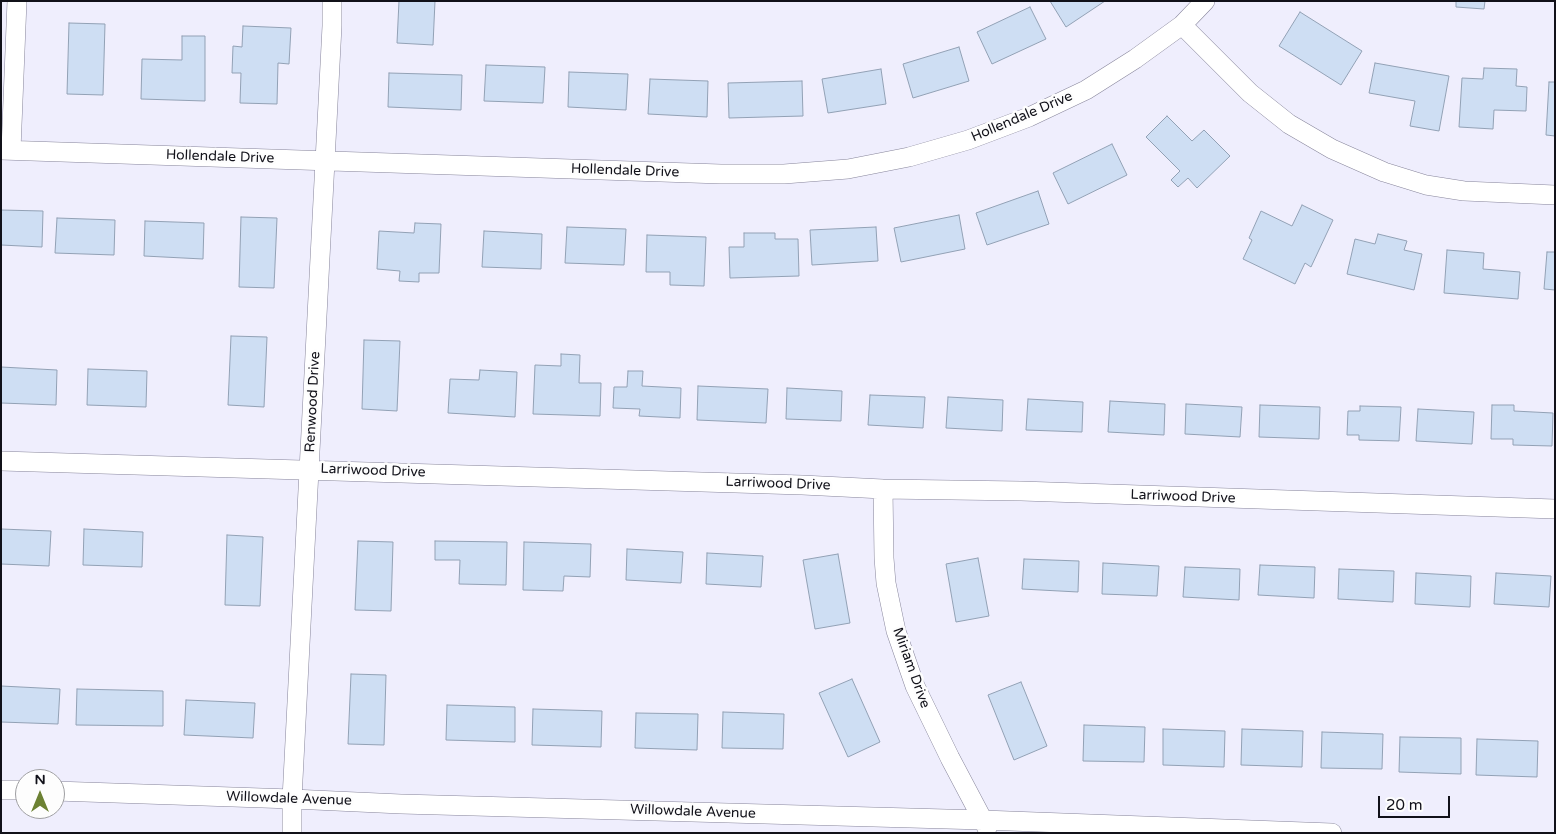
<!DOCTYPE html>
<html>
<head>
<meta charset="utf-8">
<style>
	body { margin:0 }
	#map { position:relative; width:1556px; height:834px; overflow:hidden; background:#efeefd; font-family:"Varela Round",sans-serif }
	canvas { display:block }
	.frame { position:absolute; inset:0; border:2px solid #111119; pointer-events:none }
	.north { position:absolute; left:15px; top:769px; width:50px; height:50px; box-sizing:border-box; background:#fdfdfd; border:1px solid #9f9fa2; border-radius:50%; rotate:0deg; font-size:14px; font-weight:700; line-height:20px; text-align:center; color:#111119 }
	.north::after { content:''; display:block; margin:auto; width:18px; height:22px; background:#6c8133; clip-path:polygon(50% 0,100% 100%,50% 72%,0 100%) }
	.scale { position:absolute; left:1378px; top:796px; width:72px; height:22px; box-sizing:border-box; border:2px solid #111119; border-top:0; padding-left:6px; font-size:15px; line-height:18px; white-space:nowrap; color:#111119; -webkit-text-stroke:4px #fdfdfd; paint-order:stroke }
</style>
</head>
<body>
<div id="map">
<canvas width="1556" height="834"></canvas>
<div class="frame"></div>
<div class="north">N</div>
<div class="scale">20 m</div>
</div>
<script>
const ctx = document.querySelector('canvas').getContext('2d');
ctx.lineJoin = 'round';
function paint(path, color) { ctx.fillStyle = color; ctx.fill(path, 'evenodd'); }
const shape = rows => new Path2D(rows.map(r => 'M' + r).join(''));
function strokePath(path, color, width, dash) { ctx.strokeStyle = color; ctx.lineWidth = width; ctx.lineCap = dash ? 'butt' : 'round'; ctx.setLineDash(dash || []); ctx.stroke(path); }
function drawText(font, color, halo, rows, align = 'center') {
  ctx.font = font + ' "Varela Round",sans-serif'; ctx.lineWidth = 5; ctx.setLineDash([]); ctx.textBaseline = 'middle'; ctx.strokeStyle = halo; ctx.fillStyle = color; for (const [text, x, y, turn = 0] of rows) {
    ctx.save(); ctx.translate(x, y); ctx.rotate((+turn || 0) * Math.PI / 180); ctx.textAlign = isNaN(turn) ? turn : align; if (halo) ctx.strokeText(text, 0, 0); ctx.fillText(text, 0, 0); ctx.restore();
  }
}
const building = shape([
	[399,1,435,1,433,45,397,43,399,1],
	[1050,1,1105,1,1066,27,1050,1],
	[1456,1,1485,1,1484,9,1456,7,1456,1],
	[1030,7,1046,39,992,64,977,32,1030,7],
	[1300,12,1362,51,1341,85,1279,46,1300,12],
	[69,23,105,24,103,95,67,94,69,23],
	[243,26,291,28,289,64,278,63,277,104,240,103,241,73,232,73,233,46,242,47,243,26],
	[182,36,205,36,205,101,141,99,142,59,182,60,182,36],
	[959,47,969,81,913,98,903,64,959,47],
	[1375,63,1449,76,1439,131,1410,126,1415,101,1369,93,1375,63],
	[486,65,545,67,543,103,484,101,486,65],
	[1484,68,1517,69,1516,86,1527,87,1526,111,1494,110,1493,129,1459,127,1462,78,1483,79,1484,68],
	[881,69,886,104,828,113,822,79,881,69],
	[569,72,628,74,626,110,568,107,569,72],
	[389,73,462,75,461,110,388,107,389,73],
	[650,79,708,81,707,117,648,114,650,79],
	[802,81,803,116,729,118,728,83,802,81],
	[1549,82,1555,82,1555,136,1546,135,1549,82],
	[1167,116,1192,141,1204,130,1230,156,1197,188,1188,178,1178,187,1171,180,1180,171,1146,137,1167,116],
	[1112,144,1127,175,1068,204,1053,173,1112,144],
	[1038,191,1049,224,987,245,976,213,1038,191],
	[1302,205,1333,220,1311,267,1305,263,1295,284,1243,259,1252,240,1249,238,1261,211,1292,226,1302,205],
	[1,210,43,211,42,247,1,245,1,210],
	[959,215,965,249,901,262,894,228,959,215],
	[241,217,277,218,274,288,239,287,241,217],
	[57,218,115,220,114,255,55,253,57,218],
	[145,221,204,223,203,259,144,256,145,221],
	[415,223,441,224,439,273,419,273,419,282,399,281,400,271,377,269,379,231,414,233,415,223],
	[567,227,626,229,624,265,565,263,567,227],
	[876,227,878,261,812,265,810,230,876,227],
	[484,231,542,234,541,269,482,267,484,231],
	[744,233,775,233,775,239,798,239,799,276,730,278,729,247,744,247,744,233],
	[1378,234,1407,241,1404,250,1422,254,1414,290,1347,274,1355,239,1375,244,1378,234],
	[647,235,706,237,704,286,670,285,670,272,646,272,647,235],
	[1447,250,1484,253,1483,269,1520,272,1518,299,1444,293,1447,250],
	[1547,252,1555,252,1555,290,1544,289,1547,252],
	[231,336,267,337,264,407,228,405,231,336],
	[364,340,400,341,397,411,362,409,364,340],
	[561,354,580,355,579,383,601,383,600,416,533,414,535,365,561,366,561,354],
	[1,367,57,370,56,405,1,403,1,367],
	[88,369,147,371,146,407,87,405,88,369],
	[480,370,517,372,515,417,448,413,450,379,479,380,480,370],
	[628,371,643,371,642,386,681,388,680,418,639,416,640,409,613,408,614,387,627,387,628,371],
	[698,386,768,389,766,423,697,420,698,386],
	[787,388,842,391,841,421,786,419,787,388],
	[870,395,925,397,923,428,868,425,870,395],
	[948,397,1003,400,1002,431,946,428,948,397],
	[1028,399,1083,402,1082,432,1026,430,1028,399],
	[1110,401,1165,404,1164,435,1108,432,1110,401],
	[1186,404,1242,407,1240,437,1185,434,1186,404],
	[1260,405,1320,407,1319,439,1259,437,1260,405],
	[1492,405,1514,405,1514,411,1553,413,1552,446,1513,445,1513,439,1491,439,1492,405],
	[1360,406,1401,407,1399,441,1359,440,1359,435,1347,435,1348,411,1360,411,1360,406],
	[1418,409,1474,412,1472,444,1416,441,1418,409],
	[1,529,51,531,49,566,1,564,1,529],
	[84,529,143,532,142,567,83,565,84,529],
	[227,535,263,537,260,606,225,605,227,535],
	[358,541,393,542,391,611,355,610,358,541],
	[435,541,507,542,506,585,459,584,460,560,435,560,435,541],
	[524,542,591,544,590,577,564,576,563,591,523,590,524,542],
	[627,549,683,552,681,583,626,580,627,549],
	[707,553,763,556,761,587,706,584,707,553],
	[838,554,850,623,815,629,803,560,838,554],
	[978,558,989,616,956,622,946,564,978,558],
	[1024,559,1079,561,1078,592,1022,589,1024,559],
	[1103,563,1159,566,1157,596,1102,594,1103,563],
	[1260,565,1315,567,1314,598,1258,595,1260,565],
	[1185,567,1240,569,1239,600,1183,597,1185,567],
	[1339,569,1394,571,1393,602,1338,599,1339,569],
	[1416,573,1471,576,1470,607,1415,604,1416,573],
	[1496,573,1551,576,1549,607,1494,604,1496,573],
	[351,674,386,675,384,745,348,744,351,674],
	[852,679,880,742,848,757,819,693,852,679],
	[1021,682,1047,746,1014,760,988,695,1021,682],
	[1,686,60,689,58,724,1,722,1,686],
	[77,689,163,691,163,726,76,725,77,689],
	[186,700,255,703,253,738,184,735,186,700],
	[447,705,515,707,515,742,446,740,447,705],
	[533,709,602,711,601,747,532,745,533,709],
	[723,712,784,714,783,749,722,748,723,712],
	[636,713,698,714,697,750,635,748,636,713],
	[1084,725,1145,727,1144,762,1083,761,1084,725],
	[1163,729,1225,731,1224,767,1163,765,1163,729],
	[1242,729,1303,731,1302,767,1241,765,1242,729],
	[1322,732,1383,734,1382,769,1321,768,1322,732],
	[1400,737,1461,738,1461,774,1399,772,1400,737],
	[1477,739,1538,741,1537,777,1476,775,1477,739]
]);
paint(building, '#cedef3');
strokePath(building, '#92a1b5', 1);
const street = shape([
	[1182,25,1250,93,1289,124,1332,149,1384,172,1426,185,1464,191,1555,195],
	[1,150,721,174,784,174,848,169,909,157,968,140,1029,117,1086,90,1135,59,1182,25,1205,1],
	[11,150,17,1],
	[1,461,802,485,883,489,1021,491,1555,509],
	[883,489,884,558,886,583,896,631,915,686,950,758,987,828],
	[1,790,25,790],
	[55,791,292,799,401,804,983,820,1332,833],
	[292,833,292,799,332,26,332,1]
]);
strokePath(street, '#87859b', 20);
strokePath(street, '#fff', 19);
drawText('14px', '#111119', '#fdfdfd', [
	["Hollendale Drive",1022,117,-23],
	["Hollendale Drive",220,157,2],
	["Hollendale Drive",625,171,2],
	["Renwood Drive",313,402,-87],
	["Larriwood Drive",373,471,2],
	["Larriwood Drive",778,484,2],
	["Larriwood Drive",1183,497,2],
	["Miriam Drive",911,668,70],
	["Willowdale Avenue",289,799,2],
	["Willowdale Avenue",693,812,2]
]);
</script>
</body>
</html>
